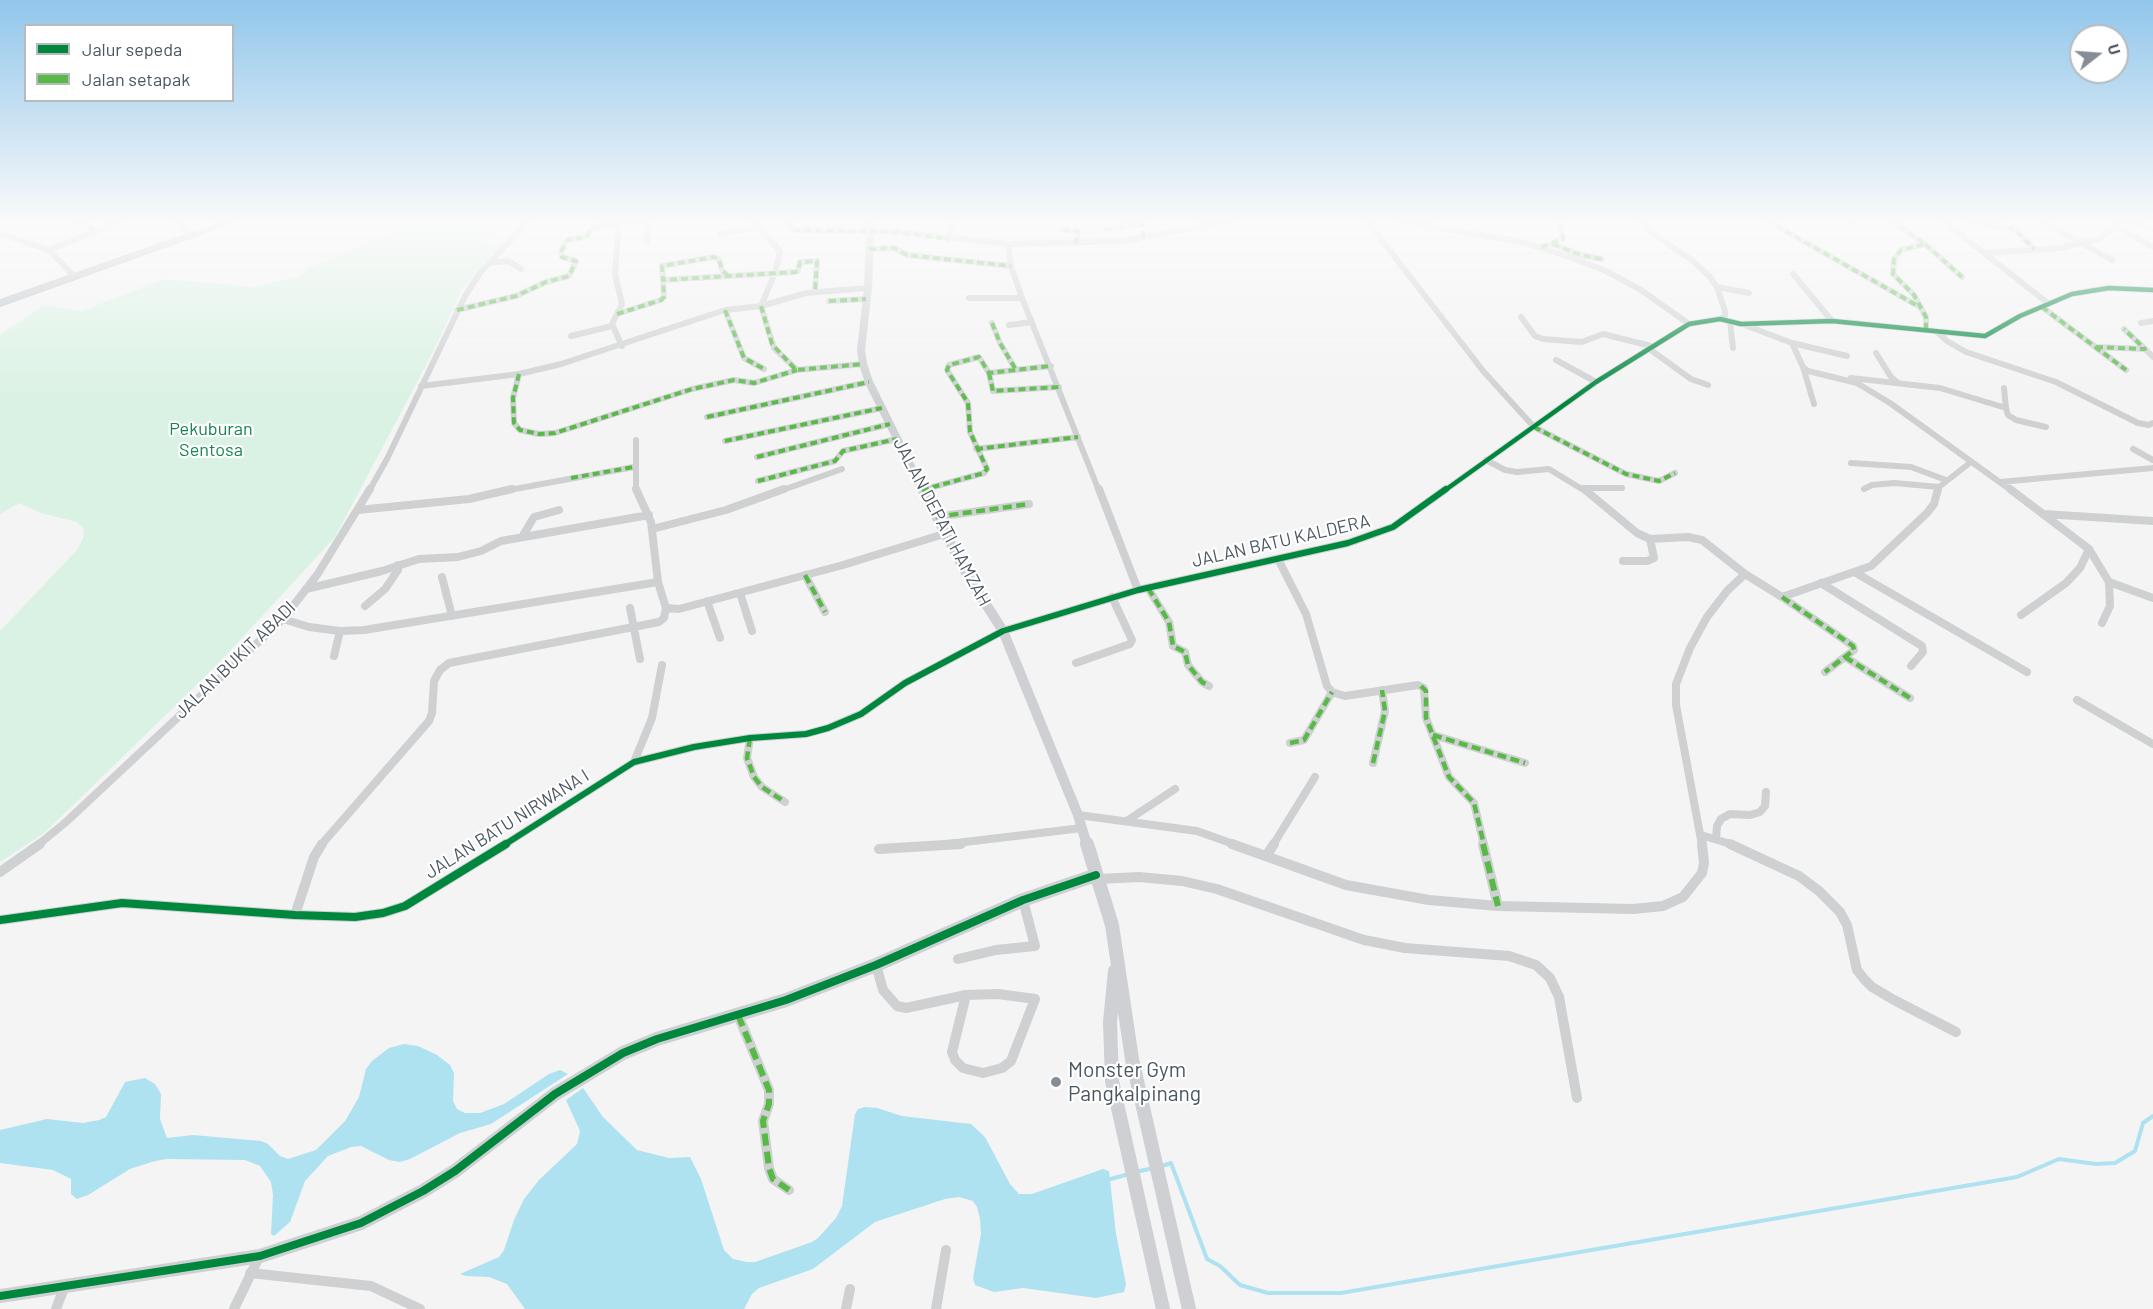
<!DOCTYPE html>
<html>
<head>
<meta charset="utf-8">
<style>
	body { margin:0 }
	#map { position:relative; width:2153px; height:1309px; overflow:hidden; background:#f4f4f4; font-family:Barlow,sans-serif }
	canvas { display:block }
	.legend { position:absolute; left:24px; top:24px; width:210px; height:78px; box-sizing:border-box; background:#fff; border:2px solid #b7bbc0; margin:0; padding:8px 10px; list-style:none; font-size:18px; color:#4a5661 }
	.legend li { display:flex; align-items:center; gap:12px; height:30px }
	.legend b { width:30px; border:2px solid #b7bbc0 }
	.north { position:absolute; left:2069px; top:24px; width:60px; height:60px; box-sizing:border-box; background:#fff; border:2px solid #b7bbc0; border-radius:50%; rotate:73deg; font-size:16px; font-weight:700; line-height:24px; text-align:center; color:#4a5661 }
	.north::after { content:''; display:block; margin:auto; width:21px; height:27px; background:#868d94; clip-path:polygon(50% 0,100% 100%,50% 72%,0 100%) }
</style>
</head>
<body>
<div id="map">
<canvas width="2153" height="1309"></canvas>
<ul class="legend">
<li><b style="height:8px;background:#00873e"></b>Jalur sepeda</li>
<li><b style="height:8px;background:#58b947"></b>Jalan setapak</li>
</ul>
<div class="north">U</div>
</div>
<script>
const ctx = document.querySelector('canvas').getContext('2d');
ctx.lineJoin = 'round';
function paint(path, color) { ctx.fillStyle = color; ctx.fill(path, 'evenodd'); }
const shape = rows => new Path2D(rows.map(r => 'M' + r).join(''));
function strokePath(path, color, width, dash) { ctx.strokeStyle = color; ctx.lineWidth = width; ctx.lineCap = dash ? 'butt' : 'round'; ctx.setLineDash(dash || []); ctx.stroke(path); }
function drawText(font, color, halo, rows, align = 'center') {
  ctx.font = font + ' Barlow,sans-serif'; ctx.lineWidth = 4.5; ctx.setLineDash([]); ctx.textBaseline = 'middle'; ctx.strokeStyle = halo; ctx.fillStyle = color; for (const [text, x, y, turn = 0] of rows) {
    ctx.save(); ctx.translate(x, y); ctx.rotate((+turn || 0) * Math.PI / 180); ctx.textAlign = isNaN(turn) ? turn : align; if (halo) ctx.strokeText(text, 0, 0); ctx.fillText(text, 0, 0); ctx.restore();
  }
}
paint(shape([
	[400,220,505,220,484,242,502,243,462,289,435,348,335,537,215,667,69,809,43,834,0,862,0,631,77,550,83,538,84,529,77,522,41,513,19,503,0,514,0,335,44,305,82,311,164,279,253,287,300,276,307,269,403,227,395,224]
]), '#d9f2e3');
paint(shape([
	[404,1044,418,1046,437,1055,450,1065,454,1073,453,1101,457,1109,465,1113,480,1113,504,1104,549,1074,560,1070,568,1074,491,1124,460,1133,410,1159,400,1162,389,1160,361,1146,351,1147,328,1156,305,1181,290,1222,274,1236,271,1234,273,1195,271,1182,260,1166,245,1160,167,1159,155,1161,130,1169,88,1195,77,1199,71,1194,71,1179,53,1170,0,1163,0,1130,47,1119,83,1123,99,1120,106,1117,125,1082,145,1078,155,1084,161,1094,160,1119,167,1138,193,1135,261,1141,268,1144,280,1156,288,1159,316,1150,345,1121,359,1097,366,1069,372,1061,389,1048],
	[583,1088,603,1117,637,1150,669,1158,690,1157,701,1179,724,1250,733,1259,747,1262,755,1262,812,1242,818,1238,836,1218,842,1206,855,1114,858,1109,865,1107,877,1108,902,1116,971,1124,985,1137,1010,1184,1019,1194,1032,1194,1103,1169,1109,1171,1116,1234,1126,1284,1124,1292,1096,1298,1023,1288,994,1292,975,1285,973,1278,981,1234,980,1219,977,1207,973,1201,959,1197,945,1199,875,1222,813,1269,759,1288,752,1294,744,1309,525,1309,507,1284,489,1277,466,1276,460,1274,499,1257,504,1250,514,1220,524,1199,539,1180,577,1144,580,1131,566,1100]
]), '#aee2f0');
strokePath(shape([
	[1162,1166,1171,1163,1207,1259,1220,1266,1240,1285,1268,1293,1341,1293,2017,1177,2059,1159,2096,1164,2115,1163,2135,1151,2143,1123,2153,1116],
	[1136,1172,1153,1168],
	[1107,1180,1129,1174]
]), '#aee2f0', 4);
const highway = shape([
	[228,220,240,220,0,306,0,300,228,220]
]);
strokePath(highway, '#b9bec3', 2);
strokePath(shape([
	[175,220,188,233],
	[752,220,780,251,775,273,761,306,774,348,797,370,863,364],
	[1366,220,1484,372,1534,427,1626,474,1659,481,1675,473],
	[1394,220,1522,242,1570,257,1606,271,1641,290,1689,324],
	[1638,220,1652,233,1692,260,1709,276,1717,287,1725,311,1725,316,1720,319],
	[1766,220,1918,306],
	[1890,220,1925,244,1901,250,1894,259,1893,274,1914,295,1926,317,1926,329],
	[1942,220,2049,304],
	[1964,220,2015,229,2034,249],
	[786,221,795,230,900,232,1008,244,1122,241,1235,220],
	[1850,221,1854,220],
	[2042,221,2112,260],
	[77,222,85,223,95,231],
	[619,223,615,274,622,304,612,324,622,346],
	[2116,226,2153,247],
	[1105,229,1142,224],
	[1063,230,1078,231,1076,243],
	[0,233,49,250,74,276],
	[720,234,757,227],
	[948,239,952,220],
	[647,241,649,220],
	[1008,244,1011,266,1022,298,1099,491],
	[1553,244,1581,255,1602,259],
	[1925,244,1962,277],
	[1550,245,1563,237,1562,228,1557,220],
	[869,249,894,248,907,255,1011,266],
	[49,250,123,220],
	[1986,253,2061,248,2100,238,2123,220,2153,229],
	[489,263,508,261,521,269],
	[1793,274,1832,321],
	[728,276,722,270,719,259,714,257,662,266,663,280,795,272,798,271,800,262,817,261,815,292],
	[1717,287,1749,293],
	[969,298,1022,298],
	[829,301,866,299],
	[2042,307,2126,370],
	[457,310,516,296,546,282,569,276,576,261,562,257,561,252,567,240,586,237,592,228,644,220],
	[725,310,744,358,764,369],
	[617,314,661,300,664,297,663,280],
	[1521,317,1535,336,1543,339,1582,342,1603,334,1651,346],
	[1730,322,1733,348],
	[992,323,1000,343,1016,370],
	[2141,323,2153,321],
	[1009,325,1032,322],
	[1747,326,1792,343,1803,367,1808,371,1857,383,1890,403,2012,491],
	[1936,331,1947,341,1966,352,2056,382,2138,423,2149,425,2153,423],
	[571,336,612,326],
	[1792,343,1847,356],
	[2096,347,2145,349,2124,329],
	[1648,348,1691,379,1708,385],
	[2145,349,2153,357],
	[1876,353,1891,377,1897,382],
	[1556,360,1596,382],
	[1803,367,1814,404],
	[989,373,993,391,1059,387],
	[519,374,513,398,514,423,520,430,539,434,555,433,692,389,734,380,754,383,797,370],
	[1851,378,1940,388,2006,408,2004,388],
	[421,386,519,374,561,364,725,310,761,306,806,293,868,288],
	[2006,408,2008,415,2016,420,2046,427],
	[707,417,869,382],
	[636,440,636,491],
	[725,441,882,408],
	[976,449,1078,437],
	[2133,449,2153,460],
	[757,457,890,424],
	[1486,460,1505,470,1517,472,1549,469,1585,491],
	[1851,463,1911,467,1946,480],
	[758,481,835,461,843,451,897,439],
	[2000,482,2153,468],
	[1582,488,1622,488],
	[1864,489,1872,485,1894,483,1939,487],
	[922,490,984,473,987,469,970,432,968,403,947,370,949,365,979,357,989,373,1051,366],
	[369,491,387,459,465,296,480,273,529,220],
	[504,491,634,467],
	[780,491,842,469],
	[1444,491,1596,382,1689,324,1720,319,1741,324,1832,321,1985,336,2020,316,2072,294,2109,288,2153,290],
	[1938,491,1939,487,1971,462]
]), '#ced0d2', 6);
strokePath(shape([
	[636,489,651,522,658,582],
	[1099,489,1138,590],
	[1584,489,1637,533,1650,539,1688,537,1702,540,1745,574,1782,597,1871,566,1927,513,1934,504,1938,489],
	[2010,489,2089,549,2109,582,2153,598],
	[922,490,924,489],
	[358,510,469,499,512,489],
	[2044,514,2153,521],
	[936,517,1029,504],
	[652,529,726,510,784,489],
	[522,537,534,517,559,510],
	[1278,559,1306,614,1327,686,1332,692,1345,696,1418,685,1424,688,1426,718,1449,777,1474,803,1484,845],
	[1623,561,1647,561,1654,558,1650,539],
	[1856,573,2027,672],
	[805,575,825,612],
	[442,577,452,616],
	[1821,583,1922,646,1923,652,1911,666],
	[1148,588,1169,622,1173,646,1185,652,1188,665,1202,682,1209,686],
	[306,589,382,571,419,559,458,557,481,551,501,541,649,515],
	[740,593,752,631],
	[1782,597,1853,646,1854,650,1825,672],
	[707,601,720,638],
	[365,606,385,589,398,570,398,565],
	[630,608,640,659],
	[2021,615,2066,583,2080,568,2089,549],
	[283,619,309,627,340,631,364,630,658,582,666,608,679,609,843,565,944,534],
	[2102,623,2110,606,2109,582],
	[334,656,340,631],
	[1845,657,1910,698],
	[1076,663,1130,644,1132,640,1112,597],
	[2077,700,2153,744],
	[1433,735,1525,763],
	[750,738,747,758,754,777,762,787,785,802],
	[1290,743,1304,740,1332,692],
	[634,762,652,718,662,665],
	[1373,763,1385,711,1382,690],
	[1078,815,1197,831,1236,845],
	[1128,820,1175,789],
	[1701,835,1734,845],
	[1716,838,1717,826,1721,819,1730,814,1750,815,1760,812,1765,806,1766,792],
	[38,845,66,822,283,619,317,575,370,489],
	[321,845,429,721,432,713,434,681,440,670,449,663,659,622,664,618,666,608],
	[504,845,634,762,694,747,750,738,806,734,828,728,861,714,905,683,1003,631,1138,590,1348,543,1393,527,1446,489],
	[940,845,1082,828],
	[1273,845,1315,777],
	[1702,845,1676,705,1676,684,1690,648,1707,617,1727,591,1745,574]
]), '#ced0d2', 8);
strokePath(shape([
	[1232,844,1346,885,1429,900,1498,906,1633,909,1663,906,1683,897,1702,873,1704,863,1702,844],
	[1483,844,1498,906],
	[1730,844,1799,876,1819,891,1840,912,1847,925,1857,970,1864,979,1872,987,1894,1000,1956,1032],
	[879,849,961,844],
	[1266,856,1274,844],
	[0,872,40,844],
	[1098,879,1139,877,1182,881,1217,889,1364,940,1405,948,1509,956,1536,965,1550,978,1559,997,1577,1098],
	[295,915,314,857,322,844],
	[0,920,122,903,295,915,355,917,383,913,405,906,506,844],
	[958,959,996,950,1035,946,1023,900],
	[876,965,883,990,897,1006,906,1008,966,995],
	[998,994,1035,999,1011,1061,1002,1068,983,1073,963,1068,955,1060,952,1052,966,995,998,994],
	[738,1015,769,1090,769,1104,763,1121,769,1168,773,1179,789,1190],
	[250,1273,371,1286,420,1309],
	[56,1309,65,1285],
	[234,1309,259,1257],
	[846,1309,850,1289],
	[936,1309,946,1250]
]), '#ced0d2', 10);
strokePath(shape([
	[871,220,868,288,861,350,863,364,869,382,923,491]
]), '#ced0d4', 8);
strokePath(shape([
	[922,489,966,573,1003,631,1078,815,1087,845]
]), '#ced0d4', 10);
strokePath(shape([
	[1087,844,1112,925,1132,1059,1189,1309],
	[1115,971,1110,1022,1112,1081,1163,1309],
	[0,1296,260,1256,361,1223,423,1191,455,1171,555,1094,623,1053,657,1039,786,1000,876,965,1023,900,1096,875]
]), '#ced0d4', 14);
paint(highway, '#bec4c9');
strokePath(shape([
	[1142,220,1144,238],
	[1766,220,1918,306],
	[1890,220,1925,244,1901,250,1894,259,1893,274,1914,295,1926,317,1926,329],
	[1964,220,2015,229,2034,249],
	[786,221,795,230,900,232,948,239],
	[77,222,85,223,95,231],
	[1105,229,1142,224],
	[1063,230,1078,231,1076,243],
	[1553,244,1581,255,1602,259],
	[1925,244,1962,277],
	[1541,247,1563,239,1562,228,1557,220],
	[869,249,894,248,907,255,1011,266],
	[728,276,722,270,719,259,714,257,662,266,663,280,795,272,798,271,800,262,817,261,815,292],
	[829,301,866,299],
	[761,306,772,344,796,370,863,364],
	[2042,307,2126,370],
	[457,310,516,296,546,282,569,276,576,261,562,257,561,252,567,240,586,237,592,228,619,223],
	[725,310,744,358,764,369],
	[617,314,661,300,664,297,663,280],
	[992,323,1000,343,1016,370],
	[2096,347,2145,349,2124,329],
	[989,373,993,391,1059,387],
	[519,374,513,398,514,423,520,430,539,434,555,433,692,389,734,380,754,383,797,370],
	[707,417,869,382],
	[1534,427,1626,474,1659,481,1675,473],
	[725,441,882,408],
	[976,449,1078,437],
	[757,457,890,424],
	[571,478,634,467],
	[758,481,835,461,843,451,897,439],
	[922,490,984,473,987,469,970,432,968,403,947,370,949,365,979,357,989,373,1051,366]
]), '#58b947', 4, [7, 4]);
strokePath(shape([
	[922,490,924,489],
	[936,517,1029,504],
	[805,575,825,612],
	[1148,588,1169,622,1173,646,1185,652,1188,665,1202,682,1209,686],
	[1782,597,1853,646,1854,650,1825,672],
	[1845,657,1910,698],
	[1421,686,1426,691,1426,718,1449,777,1474,803,1484,845],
	[1433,735,1525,763],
	[750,738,747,758,754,777,762,787,785,802],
	[1290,743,1304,740,1332,692],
	[1373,763,1385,711,1382,690]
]), '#58b947', 4.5, [9, 4.5]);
strokePath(shape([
	[1483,844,1498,906],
	[738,1015,769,1090,769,1104,763,1121,769,1168,773,1179,789,1190]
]), '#58b947', 6, [12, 6]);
strokePath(shape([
	[1444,491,1596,382,1689,324,1720,319,1741,324,1832,321,1985,336,2020,316,2072,294,2109,288,2153,290]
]), '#00873e', 4.5);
strokePath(shape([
	[504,845,634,762,694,747,750,738,806,734,828,728,861,714,905,683,1003,631,1138,590,1348,543,1393,527,1446,489]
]), '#00873e', 6);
strokePath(shape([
	[0,920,122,903,295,915,355,917,383,913,405,906,506,844],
	[0,1296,260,1256,361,1223,423,1191,455,1171,555,1094,623,1053,657,1039,786,1000,876,965,1023,900,1096,875]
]), '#00873e', 8);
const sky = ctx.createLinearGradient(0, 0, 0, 403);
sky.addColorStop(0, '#91c6eb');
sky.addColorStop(0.55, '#fafafa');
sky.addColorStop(1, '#fafafa00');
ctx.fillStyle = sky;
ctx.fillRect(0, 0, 2153, 403);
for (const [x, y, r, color] of [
	[1056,1082,6,"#868d94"]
]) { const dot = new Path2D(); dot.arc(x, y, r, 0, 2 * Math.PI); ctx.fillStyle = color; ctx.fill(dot); strokePath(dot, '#fff', 2); }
drawText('18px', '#17864f', '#fff', [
	["Pekuburan",211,429],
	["Sentosa",211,450]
]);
drawText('18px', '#4a5661', '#fff', [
	["JALAN DEPATI HAMZAH",942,522,62],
	["JALAN BATU KALDERA",1281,541,-13],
	["JALAN BUKIT ABADI",235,660,-44],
	["JALAN BATU NIRWANA I",507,824,-32]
]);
drawText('21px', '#4a5661', '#fff', [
	["Monster Gym",1068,1070],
	["Pangkalpinang",1068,1094]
], 'left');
</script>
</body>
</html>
